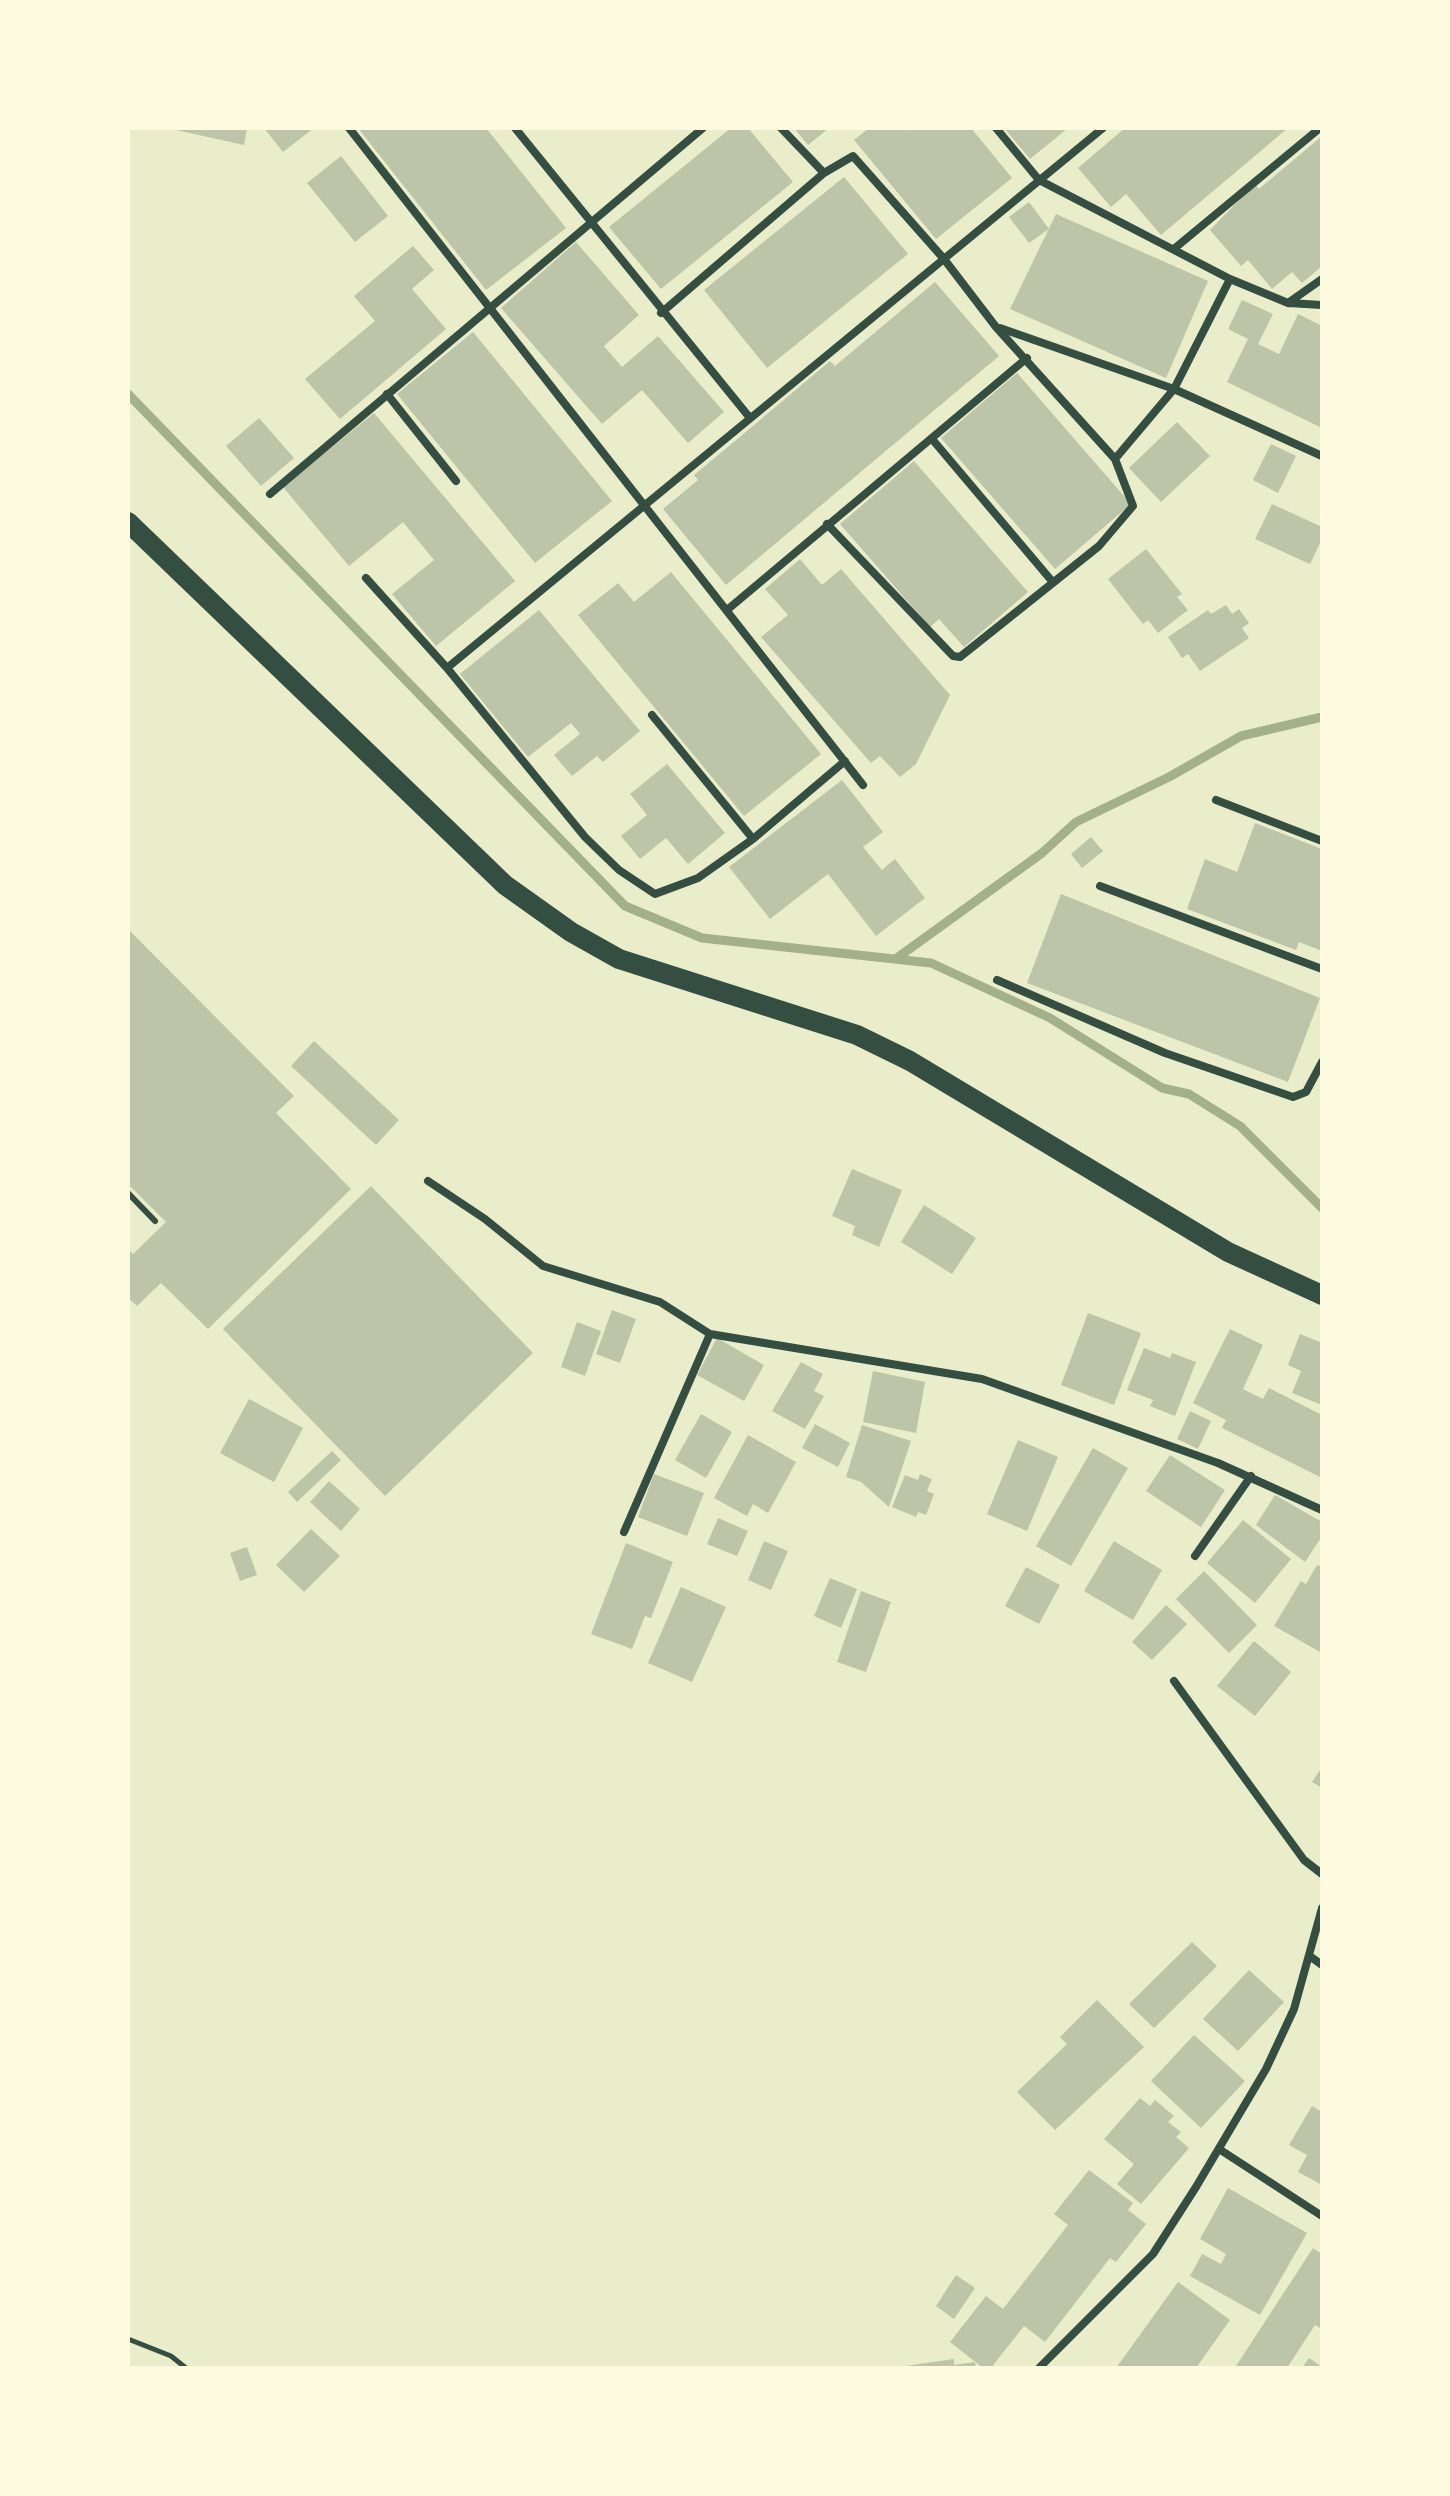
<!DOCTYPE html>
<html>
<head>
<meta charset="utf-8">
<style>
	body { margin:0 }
	#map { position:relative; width:1450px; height:2496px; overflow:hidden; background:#e9edc9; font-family:Roboto,sans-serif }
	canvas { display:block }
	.frame { position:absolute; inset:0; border:130px solid #fefae0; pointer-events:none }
</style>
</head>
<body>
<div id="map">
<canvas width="1450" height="2496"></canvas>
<div class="frame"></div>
</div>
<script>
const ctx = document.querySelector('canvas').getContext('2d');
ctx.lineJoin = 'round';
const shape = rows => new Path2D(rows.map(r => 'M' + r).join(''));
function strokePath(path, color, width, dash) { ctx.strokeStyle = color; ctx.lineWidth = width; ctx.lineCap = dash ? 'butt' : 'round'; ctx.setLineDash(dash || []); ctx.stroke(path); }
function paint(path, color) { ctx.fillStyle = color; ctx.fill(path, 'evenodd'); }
strokePath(shape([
	[128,394,625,906,702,938,931,963,1050,1018,1162,1088,1189,1094,1240,1126,1322,1208],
	[897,958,1042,853,1076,822,1169,777,1241,736,1322,717]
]), '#a3b18a', 9);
paint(shape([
	[167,128,247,128,244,145],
	[264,128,314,128,283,152],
	[358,128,486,128,566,228,486,290],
	[731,128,748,128,793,182,661,289,609,227],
	[794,128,829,128,808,145],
	[869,128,906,128,909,131,913,128,971,128,1012,178,936,239,854,140],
	[1004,128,1068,128,1030,159],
	[1125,128,1288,128,1161,235,1126,194,1111,207,1078,168],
	[1322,136,1322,266,1302,283,1292,272,1272,289,1248,260,1241,266,1210,230,1255,184,1259,189],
	[341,156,388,216,355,242,307,183],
	[844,177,908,254,767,368,704,290],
	[1029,202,1049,229,1029,243,1009,217],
	[1056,214,1208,281,1166,378,1010,309],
	[576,242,639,315,604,346,622,367,658,336,724,412,688,443,642,390,602,424,501,308],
	[413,246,434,270,412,289,446,329,340,419,305,379,375,321,354,296],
	[935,282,999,356,726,585,663,509,698,480,694,475,741,436,830,361,835,366],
	[1242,300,1273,314,1258,344,1279,354,1298,314,1322,326,1322,428,1227,382,1248,339,1228,329],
	[473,332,612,501,535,563,397,394],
	[1017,373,1131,504,1055,569,941,438],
	[374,413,515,581,436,646,392,594,434,560,403,522,349,566,283,487],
	[259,418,294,458,261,486,226,446],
	[1177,422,1210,456,1161,502,1129,468],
	[1271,444,1296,456,1278,493,1253,480],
	[914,461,1028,592,964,647,939,619,930,627,840,524],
	[1272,504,1322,527,1322,539,1310,564,1255,539],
	[1146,549,1182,594,1177,597,1188,610,1158,633,1148,620,1143,624,1108,579],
	[800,559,822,585,841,569,950,695,916,764,900,777,880,756,871,763,761,637,788,615,765,589],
	[671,572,821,754,744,816,578,615,618,583,634,602],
	[1226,605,1232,614,1239,609,1249,623,1242,628,1249,638,1200,671,1188,654,1182,658,1168,637,1208,610,1211,614],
	[539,610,640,731,603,762,597,756,572,776,554,755,580,734,571,723,528,757,460,674],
	[667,764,725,833,688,864,666,838,640,859,621,836,647,815,630,794],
	[842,780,883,832,863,847,882,870,895,859,925,898,876,936,828,874,770,919,729,867],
	[1255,823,1322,849,1322,951,1299,942,1296,950,1187,909,1205,859,1237,872],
	[1091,837,1103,851,1082,868,1071,854],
	[1061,894,1320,998,1288,1082,1027,983],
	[128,929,294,1096,276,1113,351,1189,208,1329,161,1283,137,1306,128,1298,128,1249,133,1254,166,1222,128,1184],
	[314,1041,399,1120,376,1145,291,1066],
	[852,1169,902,1190,879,1247,852,1235,855,1226,832,1216],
	[371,1186,533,1353,385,1496,223,1329],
	[924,1205,976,1238,952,1274,901,1242],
	[612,1310,636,1319,620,1363,596,1354],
	[1088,1313,1141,1333,1114,1405,1061,1385],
	[577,1322,601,1331,585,1376,561,1367],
	[1230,1329,1263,1345,1243,1389,1263,1399,1269,1388,1322,1415,1322,1478,1222,1428,1226,1420,1193,1403],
	[1300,1334,1322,1343,1322,1405,1292,1393,1301,1371,1288,1365],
	[717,1338,764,1365,744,1401,697,1375],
	[1144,1348,1170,1358,1172,1353,1196,1362,1175,1416,1150,1406,1153,1400,1127,1390],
	[801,1362,823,1374,814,1391,824,1396,805,1429,772,1411],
	[873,1371,925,1382,916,1433,863,1422],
	[249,1399,303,1428,274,1482,220,1453],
	[1190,1411,1211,1421,1198,1449,1177,1439],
	[701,1414,732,1432,706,1478,675,1460],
	[815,1424,850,1443,838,1467,802,1448],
	[862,1425,911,1441,889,1507,861,1482,846,1477],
	[748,1435,796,1462,768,1513,753,1504,747,1516,714,1498],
	[1018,1440,1058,1457,1027,1531,987,1514],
	[1093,1448,1128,1468,1071,1566,1036,1546],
	[332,1451,341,1460,297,1502,288,1492],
	[1170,1455,1225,1490,1201,1527,1146,1491],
	[654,1474,704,1493,687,1536,638,1517],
	[920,1474,932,1479,927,1491,934,1494,926,1515,918,1512,916,1517,892,1507,905,1475,918,1480],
	[329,1481,360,1509,341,1531,310,1502],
	[1275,1495,1322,1522,1322,1536,1305,1562,1256,1525],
	[718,1518,748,1531,737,1556,707,1544],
	[1243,1520,1291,1559,1255,1603,1207,1563],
	[311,1529,340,1556,304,1592,276,1565],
	[764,1541,788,1551,771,1590,748,1580],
	[1114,1541,1162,1570,1133,1620,1084,1591],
	[626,1543,673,1562,651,1618,645,1616,632,1649,591,1634],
	[247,1547,257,1575,240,1581,230,1553],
	[1317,1565,1322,1567,1320,1652,1274,1626,1301,1581,1306,1584],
	[1026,1567,1060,1585,1039,1624,1005,1606],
	[1204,1571,1257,1625,1229,1653,1176,1599],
	[830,1578,857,1589,841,1628,814,1616],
	[681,1587,726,1607,692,1682,648,1663],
	[861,1591,891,1602,866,1672,837,1662],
	[1166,1605,1187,1624,1152,1660,1132,1642],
	[1254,1641,1291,1672,1255,1716,1217,1686],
	[1322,1767,1322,1788,1312,1782],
	[1192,1942,1217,1966,1154,2028,1129,2004],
	[1249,1970,1284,2002,1238,2051,1203,2019],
	[1097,2000,1144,2047,1055,2130,1017,2092,1067,2044,1060,2037],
	[1194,2035,1245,2081,1201,2128,1151,2081],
	[1140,2098,1150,2106,1155,2100,1174,2116,1168,2122,1181,2132,1176,2137,1189,2148,1141,2204,1117,2184,1134,2164,1104,2139],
	[1312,2106,1322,2112,1322,2185,1298,2172,1307,2155,1289,2145],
	[1089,2170,1133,2203,1128,2210,1146,2224,1116,2262,1110,2258,1045,2342,1024,2326,991,2368,983,2368,950,2342,986,2296,1003,2309,1068,2225,1054,2214],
	[1228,2188,1307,2233,1260,2315,1190,2276,1202,2254,1221,2264,1226,2254,1200,2239],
	[1313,2248,1322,2254,1322,2329,1315,2325,1287,2368,1239,2368,1236,2366],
	[956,2275,975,2288,954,2319,936,2306],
	[1178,2282,1230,2320,1196,2368,1116,2368],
	[1309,2358,1322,2367,1322,2368,1302,2368],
	[954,2359,954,2365,975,2362,976,2368,892,2368]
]), '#bcc5a7');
strokePath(shape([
	[128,2339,171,2356,186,2368]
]), '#344e41', 5);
strokePath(shape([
	[128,1193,155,1221]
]), '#344e41', 6);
strokePath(shape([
	[349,128,863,785],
	[515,128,750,418],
	[781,128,824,173],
	[996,128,1039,180,1230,279,1174,389,1115,459],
	[1175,248,1320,128],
	[1230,279,1288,303,1322,305],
	[1288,303,1322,279],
	[661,313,824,173,853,156,944,259,996,327,1115,459,1133,506,1099,546,960,657,953,656,827,524],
	[1000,328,1174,389,1322,456],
	[387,394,456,481],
	[932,439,1051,580],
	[270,494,703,128],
	[366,578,447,668,585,837,619,870,655,894,698,878,753,839,845,761],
	[727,610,1027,358],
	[447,668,1103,128],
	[652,715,753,839],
	[1216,800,1322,841],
	[1100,886,1322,969],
	[997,980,1165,1053,1293,1097,1306,1092,1322,1062],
	[428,1181,485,1219,543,1266,660,1302,710,1334,982,1379,1218,1463,1322,1510],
	[624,1532,710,1334],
	[1195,1556,1251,1476],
	[1174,1681,1304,1860,1322,1874],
	[1311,1957,1322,1965],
	[1219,2149,1322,2216],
	[1039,2368,1153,2254,1196,2187,1266,2069,1294,2009,1322,1908]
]), '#344e41', 8);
strokePath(shape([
	[128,522,505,885,571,932,619,959,857,1035,910,1061,1228,1252,1322,1295]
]), '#344e41', 20);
</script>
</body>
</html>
